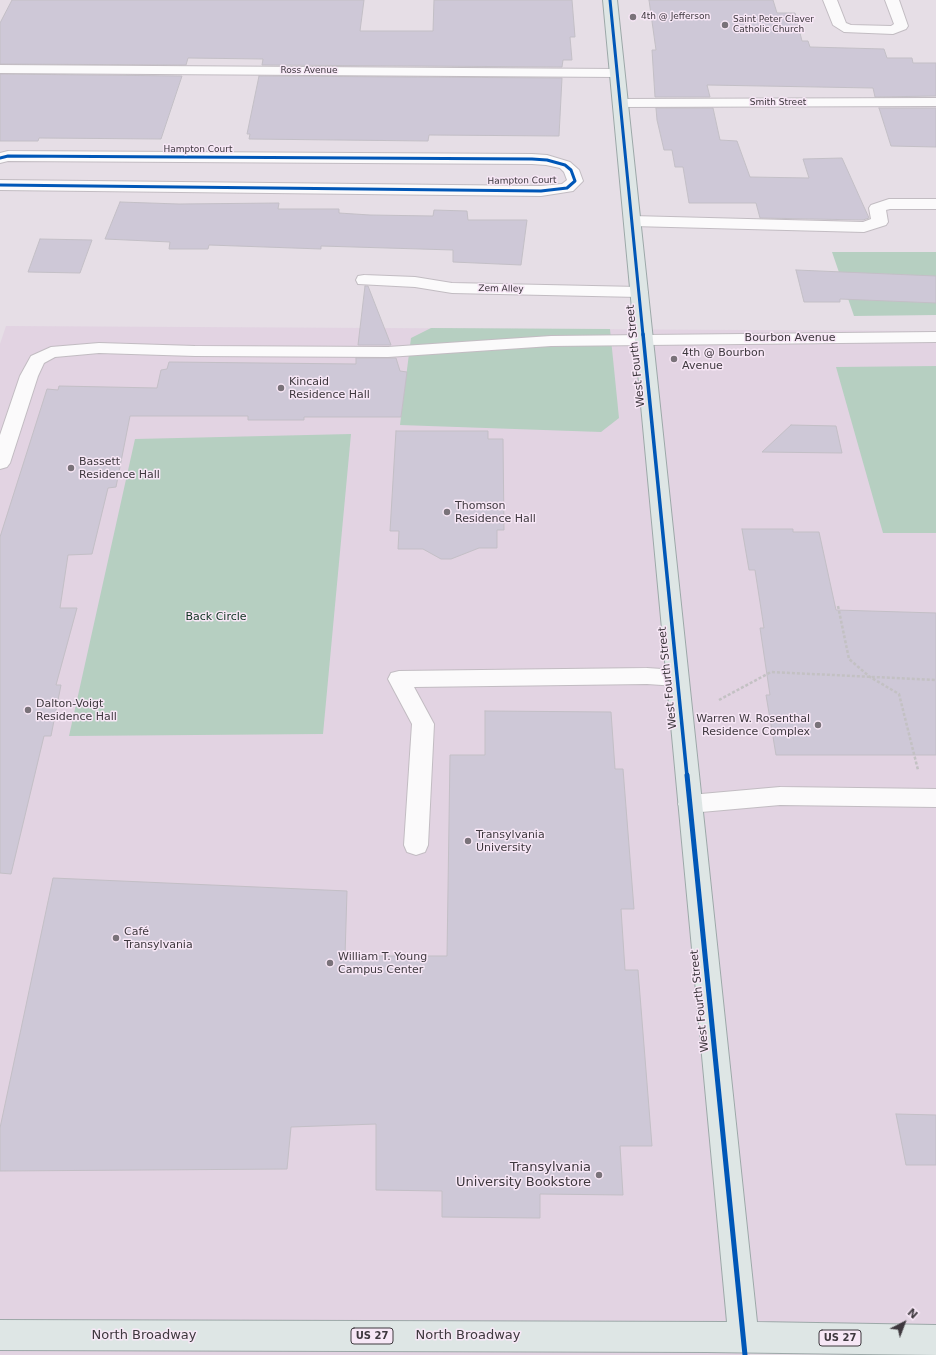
<!DOCTYPE html>
<html>
<head>
<meta charset="utf-8">
<style>
	body { margin:0 }
	#map { position:relative; width:936px; height:1355px; overflow:hidden; background:#e6dee6; font-family:"DejaVu Sans",sans-serif }
	canvas { display:block }
	.north { position:absolute; left:884px; top:1303px; width:40px; height:40px; -webkit-text-stroke:3px #f7e7f6; paint-order:stroke; rotate:42deg; font-size:11px; font-weight:700; line-height:16px; text-align:center; color:#3e383e }
	.north::after { content:''; display:block; margin:auto; width:14px; height:18px; background:#3e383e; clip-path:polygon(50% 0,100% 100%,50% 72%,0 100%) }
</style>
</head>
<body>
<div id="map">
<canvas width="936" height="1355"></canvas>
<div class="north">N</div>
</div>
<script>
const ctx = document.querySelector('canvas').getContext('2d');
ctx.lineJoin = 'round';
function paint(path, color) { ctx.fillStyle = color; ctx.fill(path, 'evenodd'); }
const shape = rows => new Path2D(rows.map(r => 'M' + r).join(''));
function strokePath(path, color, width, dash) { ctx.strokeStyle = color; ctx.lineWidth = width; ctx.lineCap = dash ? 'butt' : 'round'; ctx.setLineDash(dash || []); ctx.stroke(path); }
function drawText(font, color, halo, rows, align = 'center') {
  ctx.font = font + ' "DejaVu Sans",sans-serif'; ctx.lineWidth = 3; ctx.setLineDash([]); ctx.textBaseline = 'middle'; ctx.strokeStyle = halo; ctx.fillStyle = color; for (const [text, x, y, turn = 0] of rows) {
    ctx.save(); ctx.translate(x, y); ctx.rotate((+turn || 0) * Math.PI / 180); ctx.textAlign = isNaN(turn) ? turn : align; if (halo) ctx.strokeText(text, 0, 0); ctx.fillText(text, 0, 0); ctx.restore();
  }
}
paint(shape([
	[6,326,936,331,936,1340,749,1337,750,1355,0,1355,0,344]
]), '#e2d3e2');
paint(shape([
	[832,252,936,252,936,315,854,316],
	[431,328,610,329,619,418,601,432,400,425,411,338],
	[936,366,936,533,883,533,836,367],
	[351,434,323,734,69,736,135,439]
]), '#b6cfc1');
const building = shape([
	[12,0,364,0,360,31,433,31,434,0,572,0,575,37,570,37,572,60,563,60,562,67,262,65,263,59,188,58,186,65,0,64,0,23,12,0],
	[649,0,773,0,777,13,795,13,802,41,808,41,810,47,884,49,887,58,912,58,913,63,936,63,936,96,875,97,873,88,707,85,710,97,655,97,652,50,656,50,649,0],
	[0,74,182,76,161,139,39,138,38,141,0,141,0,74],
	[259,76,562,78,559,136,429,135,428,141,249,139,250,134,247,134,259,76],
	[656,108,713,108,720,140,737,141,750,177,809,178,803,159,842,158,869,218,863,220,760,218,756,203,689,203,683,167,675,167,672,150,664,150,657,120,656,108],
	[879,108,936,108,936,147,891,146,879,108],
	[120,202,179,204,279,203,278,209,339,209,339,213,370,215,433,216,434,210,467,211,468,220,527,220,521,265,453,262,453,250,321,246,321,249,209,245,208,249,169,249,170,242,105,239,120,202],
	[40,239,92,240,80,273,28,272,40,239],
	[796,270,936,276,936,303,840,299,840,302,804,302,796,270],
	[365,286,368,286,391,345,358,345,365,286],
	[356,358,396,358,400,371,407,372,401,417,304,417,304,420,248,420,248,416,130,416,116,487,108,488,92,554,68,555,60,608,77,608,56,685,61,685,51,736,44,736,11,874,0,873,0,537,47,389,58,390,59,386,157,388,161,370,167,369,169,362,356,364,356,358],
	[791,425,836,426,842,453,762,452,791,425],
	[396,431,488,431,488,439,503,439,504,530,497,530,497,548,479,548,451,559,441,559,423,549,398,549,399,531,390,531,396,431],
	[742,529,793,529,793,532,819,532,836,610,936,613,936,755,776,755,766,695,770,695,760,628,764,628,755,570,749,570,742,529],
	[485,711,611,712,615,769,623,769,634,909,621,909,625,970,638,970,652,1146,620,1146,623,1195,540,1194,540,1218,442,1217,442,1191,376,1190,376,1124,291,1127,287,1169,0,1171,0,1128,53,878,347,891,345,956,447,956,450,755,485,755,485,711],
	[896,1114,936,1115,936,1165,906,1165,896,1114]
]);
paint(building, '#cec8d7');
strokePath(building, '#c3bfc6', 1);
const minor = shape([
	[823,0,837,0,846,23,851,25,891,26,894,24,885,0,899,0,908,26,906,29,893,34,844,32,833,25,823,0],
	[0,65,617,69,622,70,624,73,622,76,617,77,0,73,0,65],
	[936,98,936,106,620,107,615,106,613,103,615,100,620,99,936,98],
	[8,151,532,154,547,155,570,162,579,170,583,181,573,191,541,196,0,190,0,180,541,186,562,184,567,180,564,172,560,168,546,165,532,164,8,161,0,163,0,153,8,151],
	[889,199,936,199,936,209,890,209,886,210,888,222,886,225,864,232,632,226,626,224,624,221,626,218,632,216,863,222,871,219,869,208,871,205,889,199],
	[364,275,415,277,452,283,639,287,645,288,648,292,645,296,639,297,452,293,415,287,358,284,356,280,358,276,364,275],
	[936,332,936,342,551,346,388,357,195,356,99,353,55,357,44,363,38,376,10,463,7,467,0,469,0,435,20,376,31,356,51,347,99,343,195,346,388,347,551,336,936,332],
	[647,668,677,670,685,672,688,678,685,684,677,686,647,684,414,687,434,724,428,845,425,852,416,855,407,852,404,845,412,724,388,679,391,673,399,671,647,668],
	[780,787,936,789,936,807,780,805,690,813,682,811,678,804,682,797,690,795,780,787]
]);
const major = shape([
	[603,0,617,0,757,1322,936,1325,936,1355,706,1352,0,1350,0,1320,727,1322,603,0]
]);
strokePath(minor, '#c2bcc2', 2);
strokePath(major, '#9ca8a8', 2);
strokePath(shape([
	[838,606,849,659,870,677,899,694,918,770],
	[719,700,771,672,936,680]
]), '#c3c1c3', 2.5, [3, 2]);
paint(minor, '#fbfafb');
paint(major, '#dee6e5');
strokePath(shape([
	[610,0,643,335],
	[0,158,8,156,532,159,547,160,565,165,571,170,575,181,567,188,541,191,0,185]
]), '#0057b8', 3);
strokePath(shape([
	[643,334,687,776]
]), '#0057b8', 3.5);
strokePath(shape([
	[687,775,745,1355]
]), '#0057b8', 5);
for (const [x, y, r, color] of [
	[633,17,4,"#797279"],
	[725,25,4,"#797279"],
	[674,359,4,"#797279"],
	[281,388,4,"#797279"],
	[71,468,4,"#797279"],
	[447,512,4,"#797279"],
	[28,710,4,"#797279"],
	[818,725,4,"#797279"],
	[468,841,4,"#797279"],
	[116,938,4,"#797279"],
	[330,963,4,"#797279"],
	[599,1175,4,"#797279"]
]) { const dot = new Path2D(); dot.arc(x, y, r, 0, 2 * Math.PI); ctx.fillStyle = color; ctx.fill(dot); strokePath(dot, '#f7e7f6', 1.5); }
drawText('9px', '#3e383e', '#f7e7f6', [
	["4th @ Jefferson",641,17],
	["Saint Peter Claver",733,20],
	["Catholic Church",733,30]
], 'left');
drawText('9px', '#3e383e', '#f7e7f6', [
	["Ross Avenue",309,71],
	["Smith Street",778,103],
	["Hampton Court",198,150],
	["Hampton Court",522,181,-1],
	["Zem Alley",501,289,1]
]);
for (const [x, y, w] of [
	[372,1336,42],
	[840,1338,42]
]) { const box = new Path2D(); box.roundRect(x - w / 2, y - 8, w, 16, 3); ctx.fillStyle = '#f7e7f6'; ctx.fill(box); strokePath(box, '#3e383e', 1); }
drawText('bold 10px', '#3e383e', null, [
	["US 27",372,1336],
	["US 27",840,1338]
]);
drawText('11px', '#3e383e', '#f7e7f6', [
	["Bourbon Avenue",790,338],
	["West Fourth Street",636,356,-96],
	["West Fourth Street",668,678,-96],
	["West Fourth Street",700,1001,-96]
]);
drawText('11px', '#3e383e', '#f7e7f6', [
	["4th @ Bourbon",682,353],
	["Avenue",682,366],
	["Kincaid",289,382],
	["Residence Hall",289,395],
	["Bassett",79,462],
	["Residence Hall",79,475],
	["Thomson",455,506],
	["Residence Hall",455,519],
	["Dalton-Voigt",36,704],
	["Residence Hall",36,717],
	["Warren W. Rosenthal",810,719,"right"],
	["Residence Complex",810,732,"right"],
	["Transylvania",476,835],
	["University",476,848],
	["Café",124,932],
	["Transylvania",124,945],
	["William T. Young",338,957],
	["Campus Center",338,970]
], 'left');
drawText('11px', '#0d311f', '#f7e7f6', [
	["Back Circle",216,617]
]);
drawText('13px', '#3e383e', '#f7e7f6', [
	["Transylvania",591,1168],
	["University Bookstore",591,1183]
], 'right');
drawText('13px', '#3e383e', '#f7e7f6', [
	["North Broadway",144,1336],
	["North Broadway",468,1336]
]);
</script>
</body>
</html>
